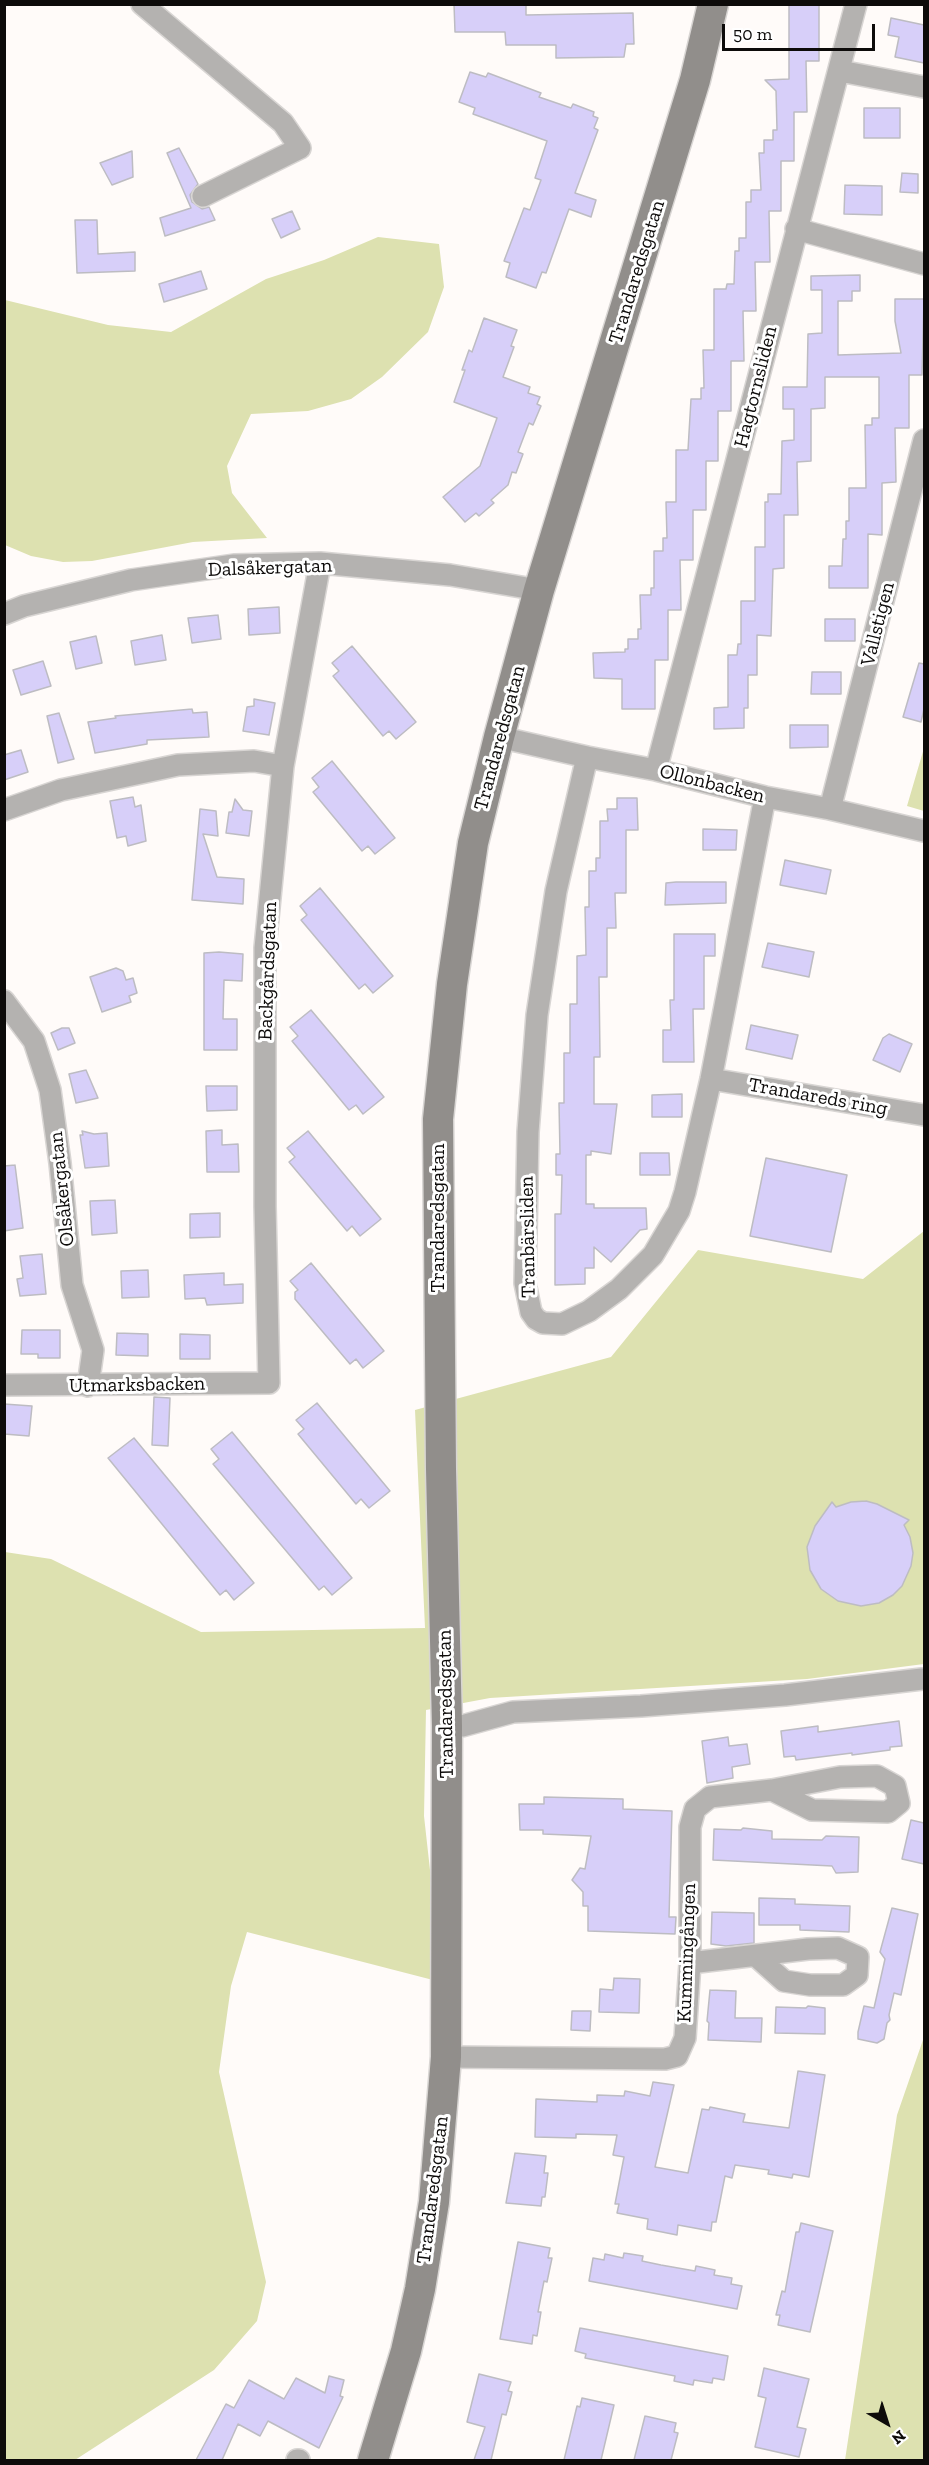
<!DOCTYPE html>
<html>
<head>
<meta charset="utf-8">
<style>
	body { margin:0 }
	#map { position:relative; width:929px; height:2465px; overflow:hidden; background:#fffbf9; font-family:"Zilla Slab",serif }
	canvas { display:block }
	.frame { position:absolute; inset:0; border:6px solid #0d0b0a; pointer-events:none }
	.north { position:absolute; left:857px; top:2393px; width:60px; height:60px; -webkit-text-stroke:4px #fff; paint-order:stroke; rotate:141deg; font-size:16px; font-weight:700; line-height:24px; text-align:center; color:#0d0b0a }
	.north::after { content:''; display:block; margin:auto; width:21px; height:27px; background:#0d0b0a; clip-path:polygon(50% 0,100% 100%,50% 72%,0 100%) }
	.scale { position:absolute; left:722px; top:24px; width:153px; height:27px; box-sizing:border-box; border:3px solid #0d0b0a; border-top:0; padding-left:8px; font-size:18px; line-height:21px; white-space:nowrap; color:#0d0b0a; -webkit-text-stroke:4px #fff; paint-order:stroke }
</style>
</head>
<body>
<div id="map">
<canvas width="929" height="2465"></canvas>
<div class="frame"></div>
<div class="north">N</div>
<div class="scale">50 m</div>
</div>
<script>
const ctx = document.querySelector('canvas').getContext('2d');
ctx.lineJoin = 'round';
function paint(path, color) { ctx.fillStyle = color; ctx.fill(path, 'evenodd'); }
const shape = rows => new Path2D(rows.map(r => 'M' + r).join(''));
function strokePath(path, color, width, dash) { ctx.strokeStyle = color; ctx.lineWidth = width; ctx.lineCap = dash ? 'butt' : 'round'; ctx.setLineDash(dash || []); ctx.stroke(path); }
function drawText(font, color, halo, rows, align = 'center') {
  ctx.font = font + ' "Zilla Slab",serif'; ctx.lineWidth = 6; ctx.setLineDash([]); ctx.textBaseline = 'middle'; ctx.strokeStyle = halo; ctx.fillStyle = color; for (const [text, x, y, turn = 0] of rows) {
    ctx.save(); ctx.translate(x, y); ctx.rotate((+turn || 0) * Math.PI / 180); ctx.textAlign = isNaN(turn) ? turn : align; if (halo) ctx.strokeText(text, 0, 0); ctx.fillText(text, 0, 0); ctx.restore();
  }
}
paint(shape([
	[378,237,439,244,444,287,428,332,382,377,351,399,308,411,251,414,227,466,232,493,267,538,193,542,92,561,63,562,31,556,5,545,5,300,108,325,171,332,266,279,324,260],
	[924,748,924,811,907,806],
	[924,1231,924,1664,807,1679,490,1698,426,1710,424,1816,433,1897,433,1980,247,1932,231,1986,219,2072,266,2282,257,2321,214,2370,75,2460,5,2460,5,1552,51,1559,201,1632,425,1628,415,1410,611,1357,698,1250,863,1279],
	[924,2037,924,2460,845,2460,897,2115]
]), '#dde1b0');
const building = shape([
	[454,4,526,4,526,15,633,13,634,44,626,44,624,57,556,58,556,45,506,45,505,32,455,32,454,4],
	[789,4,819,4,819,61,806,61,807,112,794,112,794,161,781,161,781,211,769,211,770,262,755,262,756,311,743,311,744,361,731,361,731,411,718,411,718,461,706,461,706,510,693,510,693,560,680,560,681,610,668,610,668,660,655,660,655,709,622,709,622,679,594,678,593,653,625,652,625,649,628,649,628,639,638,639,638,629,641,629,640,595,651,595,651,588,654,588,654,551,663,551,663,538,667,538,666,502,676,502,676,450,688,450,691,399,701,399,701,388,704,388,703,350,714,350,714,289,726,289,727,284,734,284,735,251,739,251,739,238,746,238,746,202,751,202,751,190,761,190,759,153,764,153,764,140,773,140,773,130,777,130,776,91,765,80,789,79,789,4],
	[891,18,924,25,924,63,895,57,899,37,888,35,891,18],
	[470,72,486,77,488,73,541,93,539,97,571,108,573,104,594,112,593,116,598,118,594,128,598,130,575,193,596,200,591,217,569,209,546,273,542,272,536,288,506,277,510,263,504,261,524,208,530,210,541,180,535,178,547,141,473,114,475,108,459,102,470,72],
	[864,108,900,108,900,138,864,138,864,108],
	[179,148,198,184,190,195,192,202,202,209,209,207,215,220,165,236,160,218,191,208,167,153,179,148],
	[132,151,133,177,112,185,100,163,132,151],
	[902,173,918,174,918,193,900,192,902,173],
	[845,185,882,186,882,215,844,214,845,185],
	[292,211,300,229,281,238,272,219,292,211],
	[75,220,97,220,98,254,135,252,135,271,77,273,75,220],
	[201,271,207,289,164,302,159,284,201,271],
	[860,275,860,291,852,291,852,301,838,301,838,355,901,353,895,321,895,299,924,299,922,375,909,375,909,428,895,428,896,482,882,483,882,535,868,534,868,588,829,588,829,566,842,566,843,539,846,539,846,521,849,521,849,488,866,488,865,425,872,425,872,418,879,418,879,377,825,377,825,408,811,409,811,461,797,462,798,515,784,515,784,568,773,569,771,636,757,635,757,675,748,675,748,708,744,708,744,728,714,729,714,708,728,707,728,655,737,655,738,644,741,644,741,601,755,601,755,547,765,547,765,502,768,502,768,494,781,494,782,441,794,440,794,409,783,409,783,387,807,387,808,334,822,333,822,290,811,290,811,276,860,275],
	[484,318,517,330,511,346,514,347,503,377,530,387,528,393,540,397,537,404,541,406,533,425,529,423,518,452,523,454,516,473,512,472,508,485,491,500,494,503,479,516,476,513,465,522,443,497,480,466,497,418,454,402,465,370,462,370,469,350,472,352,484,318],
	[279,607,280,633,249,635,248,609,279,607],
	[218,615,221,639,192,643,188,618,218,615],
	[825,619,855,619,855,641,825,641,825,619],
	[162,635,166,660,135,665,131,641,162,635],
	[96,636,102,663,76,669,70,642,96,636],
	[352,646,416,722,396,739,389,731,383,736,333,676,339,671,332,663,352,646],
	[43,661,51,686,21,695,13,670,43,661],
	[919,663,924,664,924,709,921,722,903,717,919,663],
	[812,672,841,672,841,694,811,694,812,672],
	[254,699,275,703,269,735,243,731,247,707,254,706,254,699],
	[192,709,193,713,207,712,209,737,147,740,147,744,95,753,88,722,116,718,115,716,192,709],
	[59,713,74,759,58,763,47,716,59,713],
	[790,725,828,725,828,747,790,748,790,725],
	[21,750,28,772,4,780,4,755,21,750],
	[332,761,395,838,375,854,368,846,362,851,313,792,319,787,312,778,332,761],
	[133,797,135,807,141,805,146,841,128,846,126,836,117,838,110,801,133,797],
	[617,798,637,798,638,830,626,830,626,893,615,893,616,928,607,928,607,977,599,977,600,1057,594,1057,594,1104,617,1104,611,1154,591,1151,591,1155,586,1155,586,1204,594,1204,594,1208,646,1208,647,1229,640,1230,611,1262,594,1247,594,1268,585,1268,585,1284,555,1285,555,1214,561,1214,562,1175,556,1175,556,1154,560,1154,559,1103,564,1103,564,1053,570,1053,570,1004,577,1004,577,956,586,955,585,907,589,907,589,871,596,871,596,858,600,858,600,821,608,821,607,809,617,809,617,798],
	[235,799,243,810,252,811,249,836,226,833,229,812,232,812,235,799],
	[200,809,216,811,218,836,203,834,217,877,244,879,243,904,192,900,200,809],
	[703,829,737,830,736,850,703,850,703,829],
	[785,860,831,870,826,894,780,885,785,860],
	[676,882,726,882,726,903,665,905,666,883,676,882],
	[320,888,393,976,373,993,365,984,359,989,301,920,307,915,300,906,320,888],
	[674,934,715,934,715,956,704,956,704,1009,693,1009,694,1062,663,1062,663,1030,671,1030,670,1000,674,1000,674,934],
	[768,943,814,952,809,977,762,967,768,943],
	[219,952,243,954,242,981,224,980,223,1019,237,1019,237,1050,204,1050,204,953,219,952],
	[116,968,123,971,126,980,133,978,137,993,129,996,131,1002,102,1012,90,977,116,968],
	[311,1010,384,1097,363,1114,356,1105,349,1110,292,1041,298,1036,290,1027,311,1010],
	[751,1025,798,1035,792,1059,746,1049,751,1025],
	[62,1028,69,1028,75,1043,58,1050,51,1033,62,1028],
	[889,1034,912,1044,900,1072,873,1060,883,1038,889,1034],
	[86,1070,98,1098,76,1103,69,1074,86,1070],
	[206,1086,237,1086,237,1110,207,1111,206,1086],
	[682,1094,682,1117,652,1117,652,1095,682,1094],
	[222,1130,222,1145,238,1144,239,1172,207,1172,206,1131,222,1130],
	[82,1131,94,1134,107,1133,109,1166,85,1168,80,1135,83,1135,82,1131],
	[308,1131,381,1219,360,1236,352,1226,347,1231,289,1162,295,1157,287,1148,308,1131],
	[640,1153,669,1153,670,1175,640,1175,640,1153],
	[766,1158,847,1175,831,1252,750,1236,766,1158],
	[15,1165,23,1228,4,1231,4,1166,15,1165],
	[115,1200,117,1233,92,1235,90,1201,115,1200],
	[220,1213,220,1237,190,1238,190,1214,220,1213],
	[42,1254,46,1294,20,1296,17,1279,23,1278,20,1256,42,1254],
	[311,1263,384,1351,363,1368,356,1359,350,1364,295,1299,295,1292,298,1290,290,1281,311,1263],
	[148,1270,149,1297,122,1298,121,1271,148,1270],
	[224,1273,224,1285,243,1284,243,1303,207,1305,205,1298,185,1299,184,1275,224,1273],
	[22,1330,60,1330,60,1358,38,1358,38,1354,21,1354,22,1330],
	[117,1333,148,1334,148,1356,116,1355,117,1333],
	[180,1334,210,1335,210,1359,180,1359,180,1334],
	[154,1397,170,1398,168,1446,152,1445,154,1397],
	[317,1403,390,1491,369,1508,361,1499,356,1504,298,1434,304,1429,296,1420,317,1403],
	[4,1404,32,1406,29,1436,4,1434,4,1404],
	[232,1432,352,1578,332,1595,324,1586,319,1590,213,1464,219,1459,211,1449,232,1432],
	[134,1438,254,1583,234,1600,226,1590,220,1595,108,1458,134,1438],
	[866,1501,877,1504,909,1520,904,1525,910,1537,913,1553,911,1566,902,1586,893,1595,879,1603,861,1606,838,1601,821,1589,810,1570,807,1547,815,1526,832,1502,836,1507,851,1502,866,1501],
	[899,1721,902,1746,890,1747,890,1750,852,1755,852,1753,796,1760,795,1756,784,1757,781,1731,818,1726,818,1732,899,1721],
	[728,1737,729,1746,747,1744,750,1764,732,1767,733,1778,707,1783,702,1741,728,1737],
	[544,1797,623,1799,623,1809,672,1811,669,1917,676,1917,675,1934,588,1931,588,1906,583,1906,583,1892,572,1880,580,1868,585,1869,591,1836,543,1834,543,1830,520,1830,519,1804,544,1804,544,1797],
	[911,1820,924,1823,924,1864,902,1859,911,1820],
	[743,1828,772,1831,772,1839,822,1840,826,1836,859,1837,858,1872,836,1873,832,1866,713,1860,714,1829,741,1830,743,1828],
	[759,1898,795,1899,795,1904,850,1906,849,1932,800,1930,800,1925,759,1925,759,1898],
	[892,1908,918,1914,901,1995,894,1993,889,2015,890,2020,887,2023,884,2039,877,2043,858,2039,858,2032,864,2006,874,2008,885,1959,880,1952,892,1908],
	[712,1912,754,1913,754,1943,726,1946,711,1944,712,1912],
	[614,1978,640,1979,639,2013,599,2012,600,1989,613,1990,614,1978],
	[710,1990,736,1991,735,2018,762,2018,761,2042,708,2040,709,2023,707,2021,710,1990],
	[808,2006,825,2008,825,2034,775,2033,776,2007,806,2008,808,2006],
	[572,2011,591,2011,590,2031,571,2030,572,2011],
	[798,2071,825,2075,809,2177,793,2174,792,2178,768,2174,769,2170,735,2165,732,2178,725,2176,716,2222,712,2222,711,2231,678,2225,677,2235,647,2229,648,2219,617,2213,619,2204,615,2204,624,2157,613,2155,617,2135,576,2134,576,2138,535,2137,536,2099,597,2102,597,2095,624,2096,625,2091,650,2096,653,2082,674,2085,655,2167,688,2173,702,2109,709,2110,710,2107,745,2114,743,2122,789,2128,798,2071],
	[515,2153,546,2156,544,2173,548,2173,545,2197,542,2197,541,2206,506,2203,515,2153],
	[801,2223,833,2231,810,2332,778,2325,780,2315,776,2315,782,2291,785,2292,796,2232,799,2232,801,2223],
	[518,2242,550,2248,548,2258,552,2258,547,2282,544,2281,538,2312,541,2312,537,2336,533,2335,532,2344,500,2339,518,2242],
	[624,2253,643,2256,642,2261,661,2265,695,2271,696,2266,715,2270,714,2275,732,2278,731,2284,742,2286,737,2309,589,2281,593,2258,604,2260,605,2254,623,2258,624,2253],
	[580,2328,728,2356,724,2380,713,2378,712,2383,694,2380,693,2385,674,2381,675,2376,585,2358,586,2354,575,2351,580,2328],
	[764,2368,809,2379,797,2427,806,2429,799,2457,755,2447,766,2398,758,2396,764,2368],
	[479,2374,511,2382,508,2391,512,2392,506,2415,502,2414,491,2460,474,2460,485,2427,467,2422,479,2374],
	[329,2376,344,2380,340,2396,343,2397,319,2448,268,2421,260,2436,238,2424,222,2460,196,2460,226,2404,234,2408,249,2380,284,2399,296,2378,325,2393,329,2376],
	[582,2398,614,2405,601,2460,564,2460,577,2406,580,2407,582,2398],
	[645,2416,676,2423,674,2432,678,2433,671,2460,634,2460,645,2416]
]);
paint(building, '#d7cff9');
strokePath(building, '#bdbcc2', 1.5);
const street = shape([
	[142,4,283,123,300,148,203,196],
	[840,71,924,87],
	[796,229,924,264],
	[4,614,24,606,131,580,234,565,320,563,450,575,539,590],
	[499,737,587,757,656,770,765,797,830,809,924,831],
	[587,757,556,891,537,1015,528,1132,525,1283,531,1312,536,1319,543,1323,562,1324,589,1311,619,1289,653,1255,679,1211,685,1192,711,1079,765,797],
	[656,770,856,4],
	[830,809,924,440],
	[4,810,61,790,178,765,254,761,283,766],
	[4,1001,34,1041,50,1090,60,1163,72,1285,93,1350,88,1386],
	[711,1079,924,1115],
	[4,1385,269,1383,265,1206,265,948,283,766,320,563],
	[447,1726,462,1726,513,1712,641,1706,785,1695,922,1679],
	[690,1963,808,1949,838,1948,858,1957,857,1975,843,1985,810,1985,784,1981,756,1956],
	[446,2057,665,2059,677,2056,685,2038,690,1963,690,1827,695,1809,710,1797,772,1790,840,1777,877,1776,895,1786,899,1803,888,1812,812,1810,772,1790],
	[297,2460,299,2460]
]);
const secondary = shape([
	[373,2460,406,2351,420,2289,434,2202,446,2057,447,1726,441,1469,438,1119,452,984,473,843,499,737,539,590,695,80,713,4]
]);
strokePath(street, '#d8d5d3', 24);
strokePath(secondary, '#d8d5d3', 33);
strokePath(street, '#b4b2b0', 21);
strokePath(secondary, '#918e8b', 30);
drawText('20px', '#0d0b0a', '#fff', [
	["Trandaredsgatan",637,272,-73],
	["Hagtornsliden",756,387,-76],
	["Dalsåkergatan",270,568,-2],
	["Vallstigen",878,624,-76],
	["Trandaredsgatan",500,738,-75],
	["Ollonbacken",712,784,14],
	["Backgårdsgatan",268,971,-88],
	["Trandareds ring",818,1097,10],
	["Olsåkergatan",62,1189,-96],
	["Trandaredsgatan",438,1218,-90],
	["Tranbärsliden",528,1237,-91],
	["Utmarksbacken",137,1385,-1],
	["Trandaredsgatan",446,1704,-91],
	["Kummingången",687,1953,-88],
	["Trandaredsgatan",433,2190,-83]
]);
</script>
</body>
</html>
